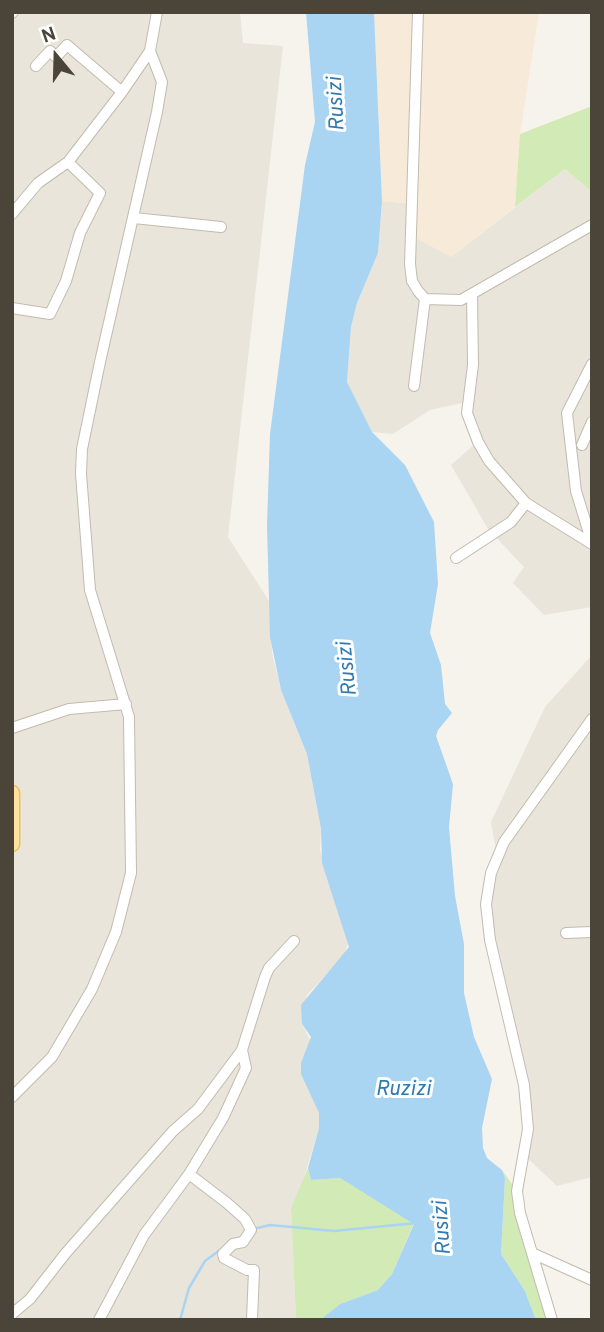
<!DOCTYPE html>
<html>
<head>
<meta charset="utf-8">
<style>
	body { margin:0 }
	#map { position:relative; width:604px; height:1332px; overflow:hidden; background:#f6f3ec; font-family:Overpass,sans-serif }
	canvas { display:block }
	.frame { position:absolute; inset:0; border:14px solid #4b4439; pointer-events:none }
	.north { position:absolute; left:21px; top:21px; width:70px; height:70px; -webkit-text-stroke:5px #fff; paint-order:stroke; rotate:341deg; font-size:19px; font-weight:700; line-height:28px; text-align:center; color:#4b4439 }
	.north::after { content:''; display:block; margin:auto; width:24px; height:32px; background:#4b4439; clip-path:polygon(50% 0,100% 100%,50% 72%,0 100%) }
</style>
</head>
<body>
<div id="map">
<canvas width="604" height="1332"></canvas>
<div class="frame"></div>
<div class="north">N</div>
</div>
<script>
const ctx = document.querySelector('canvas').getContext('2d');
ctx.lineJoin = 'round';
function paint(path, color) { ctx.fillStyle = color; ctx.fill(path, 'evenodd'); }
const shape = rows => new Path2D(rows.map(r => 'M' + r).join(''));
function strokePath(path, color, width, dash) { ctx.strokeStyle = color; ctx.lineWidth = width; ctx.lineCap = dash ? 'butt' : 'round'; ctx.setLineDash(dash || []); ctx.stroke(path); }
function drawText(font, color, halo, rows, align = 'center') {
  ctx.font = font + ' Overpass,sans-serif'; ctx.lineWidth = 6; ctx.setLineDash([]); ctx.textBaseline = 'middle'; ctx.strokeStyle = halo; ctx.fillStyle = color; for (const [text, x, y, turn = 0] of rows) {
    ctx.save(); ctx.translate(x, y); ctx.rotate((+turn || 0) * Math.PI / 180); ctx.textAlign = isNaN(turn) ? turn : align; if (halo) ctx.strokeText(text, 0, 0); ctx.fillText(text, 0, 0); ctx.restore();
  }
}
paint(shape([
	[12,12,240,12,243,43,283,46,228,537,269,601,272,653,281,690,307,754,321,830,320,850,349,940,344,956,307,995,302,1024,311,1042,301,1063,319,1113,319,1128,299,1194,291,1208,296,1320,12,1320],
	[565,169,592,192,592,607,544,615,513,583,524,567,488,529,451,465,477,442,467,402,430,410,393,434,372,432,347,383,351,327,357,303,378,253,382,201,413,204,451,257],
	[592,655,592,1177,557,1186,524,1155,524,1085,487,926,497,856,491,822,545,707]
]), '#eae5da');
paint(shape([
	[374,12,539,12,520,134,515,207,451,257,412,236,412,204,382,201]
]), '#f7ead8');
paint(shape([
	[592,106,592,192,565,169,515,207,520,134],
	[308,1168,311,1180,340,1178,414,1223,392,1274,378,1290,340,1304,320,1320,296,1320,291,1208],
	[502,1170,517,1191,552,1320,536,1320,525,1291,501,1254,505,1178]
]), '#d2eab5');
paint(shape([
	[306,12,374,12,382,201,378,253,357,303,351,327,347,382,372,432,405,465,434,522,438,584,430,633,441,665,445,704,452,713,438,730,436,736,453,784,449,827,455,896,464,944,464,993,474,1037,492,1079,482,1128,483,1148,487,1158,502,1170,505,1178,501,1254,525,1291,536,1320,320,1320,340,1304,378,1290,392,1274,414,1224,340,1178,311,1180,308,1168,319,1128,319,1113,301,1074,301,1063,311,1037,302,1024,301,1005,349,947,322,863,321,829,307,754,281,690,270,637,267,525,270,434,305,165,315,122]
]), '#a9d4f2');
strokePath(shape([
	[253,1229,270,1225,334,1231,417,1223],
	[180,1320,189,1288,205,1261,224,1247]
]), '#a9d4f2', 2.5);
const minor = shape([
	[418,12,410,264,412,281,418,291,425,299,461,300,592,225],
	[12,13,13,12],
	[36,66,50,51,56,57,67,45,122,92],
	[12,214,38,183,68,162,122,92,150,51,157,12],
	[134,218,221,227],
	[472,295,473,365,467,413,478,442,489,461,526,503,592,544],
	[12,308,50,314,66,281,80,233,100,193,68,162],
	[592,364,567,413,576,491,592,543],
	[414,386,425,299],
	[582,445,592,422],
	[456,558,511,522,526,503],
	[12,728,69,709,126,704],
	[566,933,592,932],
	[12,1097,52,1057,92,989,116,932,131,873,129,717,90,590,81,474,82,449,100,362,157,112,162,82,150,51],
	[189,1174,227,1203,245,1219,251,1230,243,1242,233,1244,223,1254,224,1258,247,1270,254,1270,252,1320],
	[532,1253,592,1280],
	[12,1314,30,1299,65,1254,173,1131,198,1109,242,1050],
	[99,1320,144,1235,189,1174,223,1118,246,1068,242,1050,265,977,269,968,294,941],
	[552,1320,520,1213,517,1191,528,1129,524,1085,490,940,486,904,491,873,504,842,592,719]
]);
const primary = shape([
	[12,793,12,844]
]);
strokePath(minor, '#c2bbae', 12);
strokePath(primary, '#e6c16a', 17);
strokePath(minor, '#fff', 10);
strokePath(primary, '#ffe39c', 14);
drawText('italic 21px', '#2e7ab2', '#fff', [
	["Rusizi",338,104,-93],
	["Rusizi",349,669,-96],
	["Ruzizi",403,1091],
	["Rusizi",444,1228,-94]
]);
</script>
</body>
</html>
